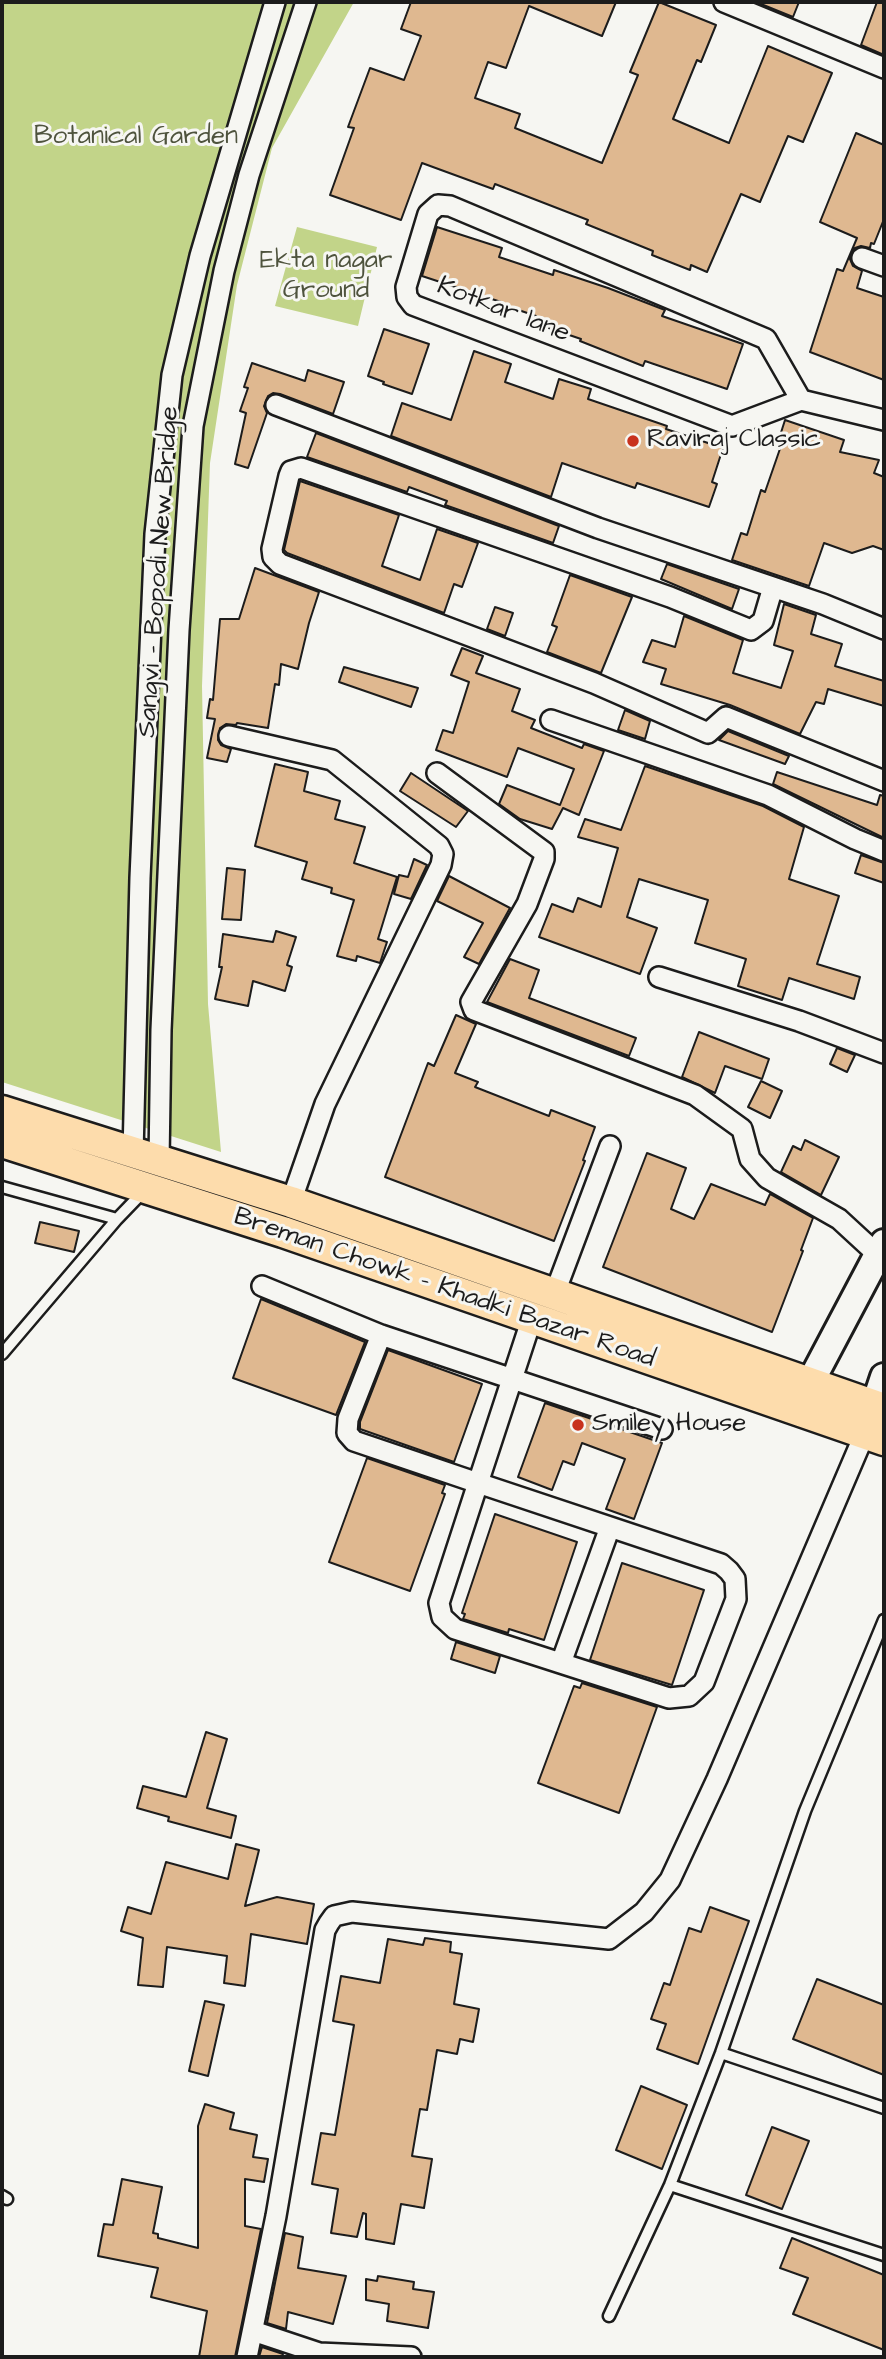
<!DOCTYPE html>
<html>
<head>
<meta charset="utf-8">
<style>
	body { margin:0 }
	#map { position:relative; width:886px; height:2359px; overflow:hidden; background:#f6f6f2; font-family:"Architects Daughter",sans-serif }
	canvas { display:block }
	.frame { position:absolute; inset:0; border:4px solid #1c1c1c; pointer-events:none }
</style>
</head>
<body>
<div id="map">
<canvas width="886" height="2359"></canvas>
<div class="frame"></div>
</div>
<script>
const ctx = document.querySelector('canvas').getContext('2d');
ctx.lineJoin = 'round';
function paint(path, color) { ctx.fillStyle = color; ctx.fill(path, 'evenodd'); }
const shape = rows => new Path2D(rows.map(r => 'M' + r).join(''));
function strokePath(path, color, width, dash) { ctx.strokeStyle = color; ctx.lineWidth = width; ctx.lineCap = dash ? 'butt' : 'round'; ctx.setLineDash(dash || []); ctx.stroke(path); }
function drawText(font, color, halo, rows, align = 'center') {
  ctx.font = font + ' "Architects Daughter",sans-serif'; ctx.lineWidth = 6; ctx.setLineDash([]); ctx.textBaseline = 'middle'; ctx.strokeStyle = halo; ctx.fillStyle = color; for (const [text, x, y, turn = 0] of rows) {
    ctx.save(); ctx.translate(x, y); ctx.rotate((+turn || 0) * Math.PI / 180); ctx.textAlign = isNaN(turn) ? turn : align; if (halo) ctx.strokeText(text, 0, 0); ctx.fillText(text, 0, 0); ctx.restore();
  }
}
paint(shape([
	[2,2,354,2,272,148,237,285,210,463,202,686,208,1004,221,1152,2,1082],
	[297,227,377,247,358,326,275,306]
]), '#c2d489');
const building = shape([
	[411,2,616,2,602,36,529,6,506,68,488,62,475,98,520,114,515,128,602,163,638,75,630,72,659,2,716,25,701,62,697,60,673,119,729,143,768,46,832,73,803,142,788,136,760,202,741,194,707,272,691,265,690,270,652,255,653,251,586,224,588,220,495,184,493,189,422,163,401,220,330,195,354,128,348,127,370,68,404,80,421,36,401,29,411,2],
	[756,2,799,2,793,17,756,2],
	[877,2,884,2,884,55,861,45,877,2],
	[856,133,884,145,884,219,874,244,871,243,870,248,861,246,855,248,850,259,853,266,862,271,857,288,884,297,884,380,810,352,837,269,843,271,857,238,820,222,856,133],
	[437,227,502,248,499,257,553,275,554,270,608,288,665,310,662,316,743,344,727,389,645,361,643,366,580,341,581,339,534,323,536,316,501,304,501,302,422,276,437,227],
	[384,329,429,344,412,394,383,384,384,382,368,376,384,329],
	[474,351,511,364,505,382,553,399,559,379,591,389,588,399,667,426,666,429,723,448,712,482,717,484,709,507,637,483,635,488,562,463,551,497,391,436,402,403,451,420,474,351],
	[252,363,305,381,308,370,344,382,333,414,280,394,273,393,268,396,264,406,267,413,248,468,235,464,246,413,240,411,248,388,244,387,252,363],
	[785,420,844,440,840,452,879,460,874,473,884,477,884,550,873,546,852,553,824,543,809,586,732,560,741,533,747,535,761,490,765,492,782,443,778,442,785,420],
	[316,433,559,526,553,543,445,505,447,501,409,487,407,492,307,457,316,433],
	[300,481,399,515,382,566,420,580,437,529,478,543,462,587,454,584,444,613,287,553,284,550,300,481],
	[667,564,739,589,732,609,661,579,667,564],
	[255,568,319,592,309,623,298,669,281,664,279,685,275,684,268,728,237,723,236,725,226,724,220,728,218,740,221,745,231,749,227,762,207,758,215,719,207,718,210,699,213,700,220,619,239,619,255,568],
	[570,575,632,597,601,673,547,652,557,627,552,625,570,575],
	[784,604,816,615,811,634,842,644,835,666,884,681,884,706,828,689,824,704,816,702,800,734,730,705,661,684,666,669,643,662,652,640,675,647,684,616,743,640,733,673,781,688,793,651,774,645,784,604],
	[495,607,513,613,505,636,487,629,495,607],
	[462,648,483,656,476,673,520,689,512,711,535,720,531,728,582,748,584,744,604,751,579,815,563,808,552,829,520,819,499,804,507,785,560,805,574,769,518,748,507,777,436,750,443,730,453,733,469,682,451,675,462,648],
	[344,667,418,688,411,707,339,682,344,667],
	[625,710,650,721,645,739,618,730,625,710],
	[728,731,789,756,785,764,719,740,728,731],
	[275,764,308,772,304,791,340,801,335,819,365,827,354,863,397,877,378,939,387,942,380,963,357,956,356,961,337,956,354,900,331,893,332,888,302,879,307,862,255,846,275,764],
	[645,766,763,806,804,827,789,879,839,896,817,964,860,977,854,999,789,978,782,1000,738,986,746,959,695,943,708,900,639,879,627,917,657,928,640,974,539,937,552,904,573,912,578,898,601,907,618,848,578,837,585,819,621,830,645,766],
	[777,772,877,805,880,795,884,796,884,838,773,784,777,772],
	[411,773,468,811,456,827,400,791,411,773],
	[861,855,884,863,884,883,855,873,861,855],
	[414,859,427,865,411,899,394,894,399,875,408,877,414,859],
	[227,868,245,870,241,920,222,919,227,868],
	[449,876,510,908,479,964,464,957,483,923,437,901,449,876],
	[276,931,296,937,287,965,292,967,285,991,253,981,248,1006,215,999,222,967,219,967,223,934,273,942,276,931],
	[510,959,539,970,529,998,636,1038,629,1056,487,1002,510,959],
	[456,1015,476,1024,455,1073,478,1082,475,1087,549,1116,551,1110,595,1127,583,1160,585,1161,554,1241,385,1177,428,1063,434,1066,456,1015],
	[699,1032,769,1059,762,1079,725,1066,715,1093,682,1077,699,1032],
	[837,1048,855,1055,847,1072,830,1064,837,1048],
	[761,1081,782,1091,770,1118,748,1107,761,1081],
	[805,1140,839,1157,821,1195,781,1172,793,1146,801,1150,805,1140],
	[647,1153,686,1168,671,1209,694,1219,711,1184,765,1205,770,1194,813,1218,801,1250,803,1251,772,1332,603,1267,647,1153],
	[40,1222,79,1231,74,1252,35,1243,40,1222],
	[261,1299,365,1342,336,1415,233,1378,261,1299],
	[388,1350,482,1384,454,1462,360,1429,360,1422,388,1350],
	[545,1403,662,1443,634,1519,606,1509,625,1459,582,1443,574,1465,563,1461,552,1490,518,1477,545,1403],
	[367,1458,445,1485,442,1493,445,1494,410,1591,329,1562,367,1458],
	[495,1514,577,1542,544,1640,509,1629,508,1633,463,1619,465,1614,462,1613,495,1514],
	[622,1563,704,1590,672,1685,590,1660,622,1563],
	[456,1642,500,1656,495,1673,451,1659,456,1642],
	[582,1683,657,1707,619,1813,538,1783,574,1686,580,1688,582,1683],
	[206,1732,227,1739,207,1808,236,1816,231,1838,168,1821,169,1817,137,1808,143,1786,186,1797,206,1732],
	[236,1844,259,1850,245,1906,277,1897,314,1904,307,1944,251,1934,245,1986,224,1983,227,1956,167,1947,163,1987,138,1985,143,1938,121,1931,128,1907,151,1914,166,1862,228,1879,236,1844],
	[710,1907,749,1921,698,2064,657,2049,666,2024,651,2019,664,1983,670,1985,689,1928,701,1932,710,1907],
	[425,1938,451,1942,450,1952,462,1954,454,2004,479,2009,473,2042,460,2039,457,2054,437,2050,427,2110,420,2109,412,2156,432,2159,424,2208,401,2204,394,2244,366,2239,366,2214,363,2213,357,2237,331,2233,338,2189,312,2184,321,2133,335,2135,354,2025,333,2021,341,1976,380,1983,388,1939,423,1945,425,1938],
	[817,1979,884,2005,884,2075,793,2039,817,1979],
	[205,2001,224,2005,208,2076,189,2071,205,2001],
	[641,2086,687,2105,662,2169,616,2150,641,2086],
	[205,2104,234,2113,230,2129,257,2135,253,2157,268,2159,264,2182,245,2179,245,2226,261,2229,235,2357,199,2357,207,2311,151,2297,158,2268,98,2256,104,2224,113,2225,122,2179,162,2187,153,2233,158,2234,158,2238,198,2248,198,2126,205,2104],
	[772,2127,809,2141,782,2209,746,2195,772,2127],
	[285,2233,303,2237,298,2268,346,2276,333,2324,288,2312,286,2329,267,2323,285,2233],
	[792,2238,884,2275,884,2350,793,2314,808,2278,780,2268,792,2238],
	[378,2276,414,2282,413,2289,434,2292,428,2328,387,2321,389,2304,366,2300,366,2279,377,2281,378,2276],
	[262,2347,283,2354,282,2357,259,2357,262,2347]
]);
paint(building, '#dfb890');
strokePath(building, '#1c1c1c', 2);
const lane = shape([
	[2,1187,117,1219,2,1354],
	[117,1219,143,1192],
	[721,2053,884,2108],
	[670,2185,884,2255],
	[2,2196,7,2199],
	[609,2316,670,2185,721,2053,805,1811,884,1620]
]);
const street = shape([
	[724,2,884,68],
	[862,258,884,266],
	[801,400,766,339,450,206,438,205,428,214,406,287,407,297,413,305,732,426,801,400,884,420],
	[276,405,598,528,823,604,884,629],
	[773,587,763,621,751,630,670,597,301,468,291,471,289,476,272,549,273,557,280,564,594,683,708,733,726,717,884,781],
	[551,720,768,795,855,839,884,851],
	[229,736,332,760,439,846,443,854,441,865,325,1104,291,1202],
	[437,773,544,852,544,859,527,904,471,1002,474,1010,695,1095,742,1129,750,1159,767,1178,839,1219,877,1254],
	[659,977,799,1021,884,1053],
	[133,1153,140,878,155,534,172,375,200,256,275,2],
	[159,1161,161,1030,179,630,193,426,224,271,249,175,306,2],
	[262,1286,381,1335,662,1429],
	[554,1295,610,1146],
	[381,1335,348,1419,347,1433,354,1441,478,1483,721,1564,729,1571,735,1579,736,1599,704,1682,689,1696,669,1698,455,1629,442,1617,439,1603,478,1483,532,1318],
	[561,1663,610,1527],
	[253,2331,319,2353,411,2357],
	[247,2357,276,2216,325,1930,329,1923,334,1916,352,1912,609,1939,644,1912,670,1880,717,1779,865,1433]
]);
const secondary = shape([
	[802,1403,810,1383,884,1243],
	[868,1425,884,1377]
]);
const primary = shape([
	[2,1111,291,1202,884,1409],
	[2,1142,283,1232,884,1440]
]);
strokePath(lane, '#1c1c1c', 15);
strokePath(street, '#1c1c1c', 24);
strokePath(secondary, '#1c1c1c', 32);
strokePath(primary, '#1c1c1c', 35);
strokePath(lane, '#f6f6f2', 10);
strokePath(street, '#f6f6f2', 19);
strokePath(secondary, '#f6f6f2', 26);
strokePath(primary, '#fddcac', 30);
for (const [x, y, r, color] of [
	[633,441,7,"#c8321e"],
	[578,1425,7,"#c8321e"]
]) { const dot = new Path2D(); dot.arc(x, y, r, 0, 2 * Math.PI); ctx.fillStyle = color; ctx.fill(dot); strokePath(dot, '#f6f6f2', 2.5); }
drawText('26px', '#4e533d', '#f6f6f2', [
	["Botanical Garden",136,138],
	["Ekta nagar",326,262],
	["Ground",326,292]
]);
drawText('26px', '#1c1c1c', '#f6f6f2', [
	["Kotkar lane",503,311,21],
	["Sangvi - Bopodi New Bridge",160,572,-86],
	["Breman Chowk - Khadki Bazar Road",444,1289,19]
]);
drawText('26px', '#1c1c1c', '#f6f6f2', [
	["Raviraj Classic",647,441],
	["Smiley House",592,1425]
], 'left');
</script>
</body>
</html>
